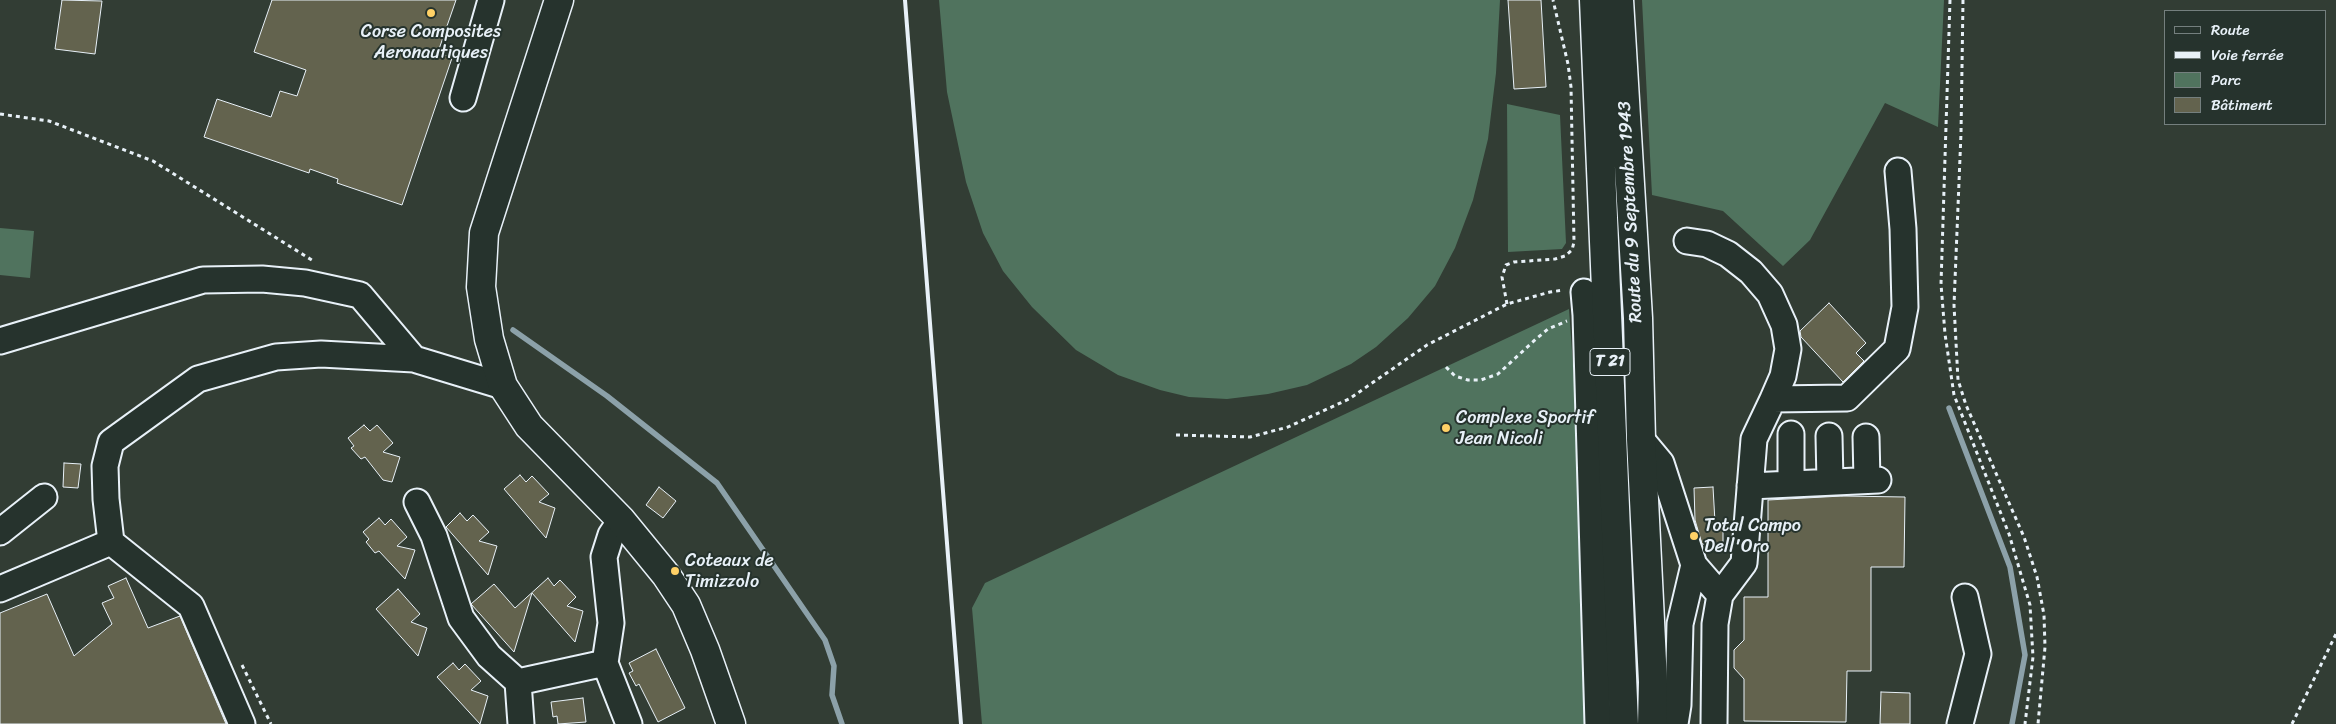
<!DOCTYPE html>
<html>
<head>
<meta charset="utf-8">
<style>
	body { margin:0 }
	#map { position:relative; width:2336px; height:724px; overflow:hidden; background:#323d34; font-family:Sriracha,sans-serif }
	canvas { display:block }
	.legend { position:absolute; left:2164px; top:10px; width:162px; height:115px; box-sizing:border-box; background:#26332d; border:1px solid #747f7e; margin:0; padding:6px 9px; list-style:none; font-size:15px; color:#e8f1f8 }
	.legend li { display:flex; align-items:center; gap:10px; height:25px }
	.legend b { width:25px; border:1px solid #747f7e }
</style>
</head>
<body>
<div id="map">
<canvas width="2336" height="724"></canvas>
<ul class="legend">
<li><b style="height:6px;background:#26332d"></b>Route</li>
<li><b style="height:6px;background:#e8f1f8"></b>Voie ferrée</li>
<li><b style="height:14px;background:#50735e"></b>Parc</li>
<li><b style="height:14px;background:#63634e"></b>Bâtiment</li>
</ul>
</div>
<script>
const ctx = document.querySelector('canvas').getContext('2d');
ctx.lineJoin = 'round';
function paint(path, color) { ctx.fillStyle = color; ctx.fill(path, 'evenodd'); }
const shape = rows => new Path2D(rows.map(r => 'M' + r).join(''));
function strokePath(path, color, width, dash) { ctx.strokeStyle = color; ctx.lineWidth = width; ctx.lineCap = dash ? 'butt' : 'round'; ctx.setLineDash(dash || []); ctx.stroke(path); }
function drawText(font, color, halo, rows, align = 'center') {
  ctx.font = font + ' Sriracha,sans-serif'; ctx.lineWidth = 4; ctx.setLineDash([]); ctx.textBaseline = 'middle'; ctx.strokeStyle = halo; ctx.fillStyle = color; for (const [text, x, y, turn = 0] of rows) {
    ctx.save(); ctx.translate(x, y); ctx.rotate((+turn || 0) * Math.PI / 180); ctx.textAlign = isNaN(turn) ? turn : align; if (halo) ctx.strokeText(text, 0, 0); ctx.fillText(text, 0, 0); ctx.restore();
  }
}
paint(shape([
	[939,0,1500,0,1496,73,1488,139,1473,200,1455,248,1435,286,1408,318,1376,347,1351,364,1307,385,1268,394,1227,399,1189,397,1160,390,1118,375,1076,350,1032,307,1003,271,983,233,966,182,947,92],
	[1642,0,1944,0,1938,127,1885,103,1810,240,1783,266,1723,211,1652,195],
	[1507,104,1560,115,1566,243,1562,249,1508,252],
	[0,228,34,231,30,278,0,275],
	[1569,309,1586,547,1586,724,982,724,972,608,985,583]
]), '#50735e');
strokePath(shape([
	[513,330,607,396,717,483,825,640,834,666,832,695,842,724],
	[1949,408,2010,567,2025,655,2012,724]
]), '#8ca1a9', 5.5);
const building = shape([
	[62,0,102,1,95,54,55,49,62,0],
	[272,0,456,0,438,52,452,58,402,205,337,183,338,179,310,169,309,173,204,137,217,99,271,117,280,91,297,96,306,70,254,52,272,0],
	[1508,0,1541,0,1546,87,1514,89,1508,0],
	[1829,303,1866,343,1856,353,1864,361,1843,382,1801,337,1800,331,1829,303],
	[364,425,370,431,377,425,393,443,383,452,400,457,392,482,383,480,365,457,361,459,351,448,354,446,348,438,364,425],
	[64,463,81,464,78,488,63,487,64,463],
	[520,475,526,482,532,476,549,494,539,502,555,508,546,538,504,489,520,475],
	[659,487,676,501,663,518,646,505,659,487],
	[1713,487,1715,522,1723,522,1723,544,1702,544,1695,520,1694,488,1713,487],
	[1842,496,1905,497,1904,567,1871,567,1871,671,1847,671,1846,722,1744,721,1744,679,1734,668,1734,650,1744,640,1744,597,1768,597,1768,500,1842,496],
	[460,513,467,521,473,515,489,532,479,541,497,546,488,575,446,527,460,513],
	[379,518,385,525,391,519,407,537,397,546,415,550,405,579,379,551,375,553,366,542,369,539,363,532,379,518],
	[126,578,148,628,180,616,226,724,0,724,0,613,47,594,74,656,112,624,102,603,114,598,108,586,126,578],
	[548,578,554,586,560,580,576,597,567,606,583,611,575,642,532,593,514,652,471,604,494,584,515,608,548,578],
	[398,589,420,614,411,622,427,628,418,656,376,609,398,589],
	[656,649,685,708,658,722,639,684,636,686,629,673,633,671,629,663,656,649],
	[453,663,459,670,465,664,481,681,471,690,488,696,480,724,437,677,453,663],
	[1881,692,1910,693,1910,724,1880,724,1881,692],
	[583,698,586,722,558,724,557,716,553,717,551,702,583,698]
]);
paint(building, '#63634e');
strokePath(building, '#e8f1f8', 1);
const minor = shape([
	[463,98,491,0],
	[1687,241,1707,244,1728,254,1751,272,1770,294,1784,325,1788,349,1783,376,1773,399],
	[1584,292,1586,315,1598,724],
	[0,341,203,280,262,279,305,283,360,295,414,359,503,386],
	[1829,436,1830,482],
	[1866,437,1867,480],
	[1641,439,1661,463,1694,565,1680,624,1678,705,1675,724],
	[1791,484,1791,434],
	[1750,486,1878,480],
	[417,502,434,536,461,618,489,656,518,682,605,663,611,623,604,557,611,535,621,520],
	[0,532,44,497],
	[111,542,191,606,242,724],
	[1694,565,1720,595,1715,624,1714,724],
	[0,589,111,542,106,499,105,466,111,442,198,379,276,357,321,354,414,359],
	[1720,595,1744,563,1754,439,1773,399,1847,398,1897,349,1905,307,1903,229,1898,171],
	[605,663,629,724],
	[518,682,521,724],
	[1960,724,1978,654,1965,597]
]);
const major = shape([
	[559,0,484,233,481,287,489,339,503,386,529,426,621,520,666,575,686,605,705,650,731,724],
	[1594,0,1624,724],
	[1619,0,1638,318,1641,439,1653,682,1652,724]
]);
strokePath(minor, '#e8f1f8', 29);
strokePath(major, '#e8f1f8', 31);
strokePath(shape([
	[1950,0,1941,284,1945,334,1954,395,2009,534,2030,605,2033,657,2025,724],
	[1963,0,1961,133,1954,305,1958,380,1966,405,2024,537,2037,577,2044,615,2045,647,2038,724],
	[0,114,49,121,153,161,315,262],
	[1507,304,1502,277,1506,265,1514,262,1555,259,1565,256,1572,250,1574,242,1571,87,1568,64,1553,0],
	[1446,367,1455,376,1468,380,1481,380,1498,374,1536,339,1548,329,1567,321],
	[1176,435,1250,437,1288,427,1349,399,1427,345,1507,304,1550,292,1564,290],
	[242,665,271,724],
	[2292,724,2336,634]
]), '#e8f1f8', 3, [4, 4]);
strokePath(minor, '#26332d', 25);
strokePath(major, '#26332d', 28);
strokePath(shape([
	[905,0,961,724]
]), '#e8f1f8', 4);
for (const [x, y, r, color] of [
	[431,13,5,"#ffd166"],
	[1446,428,5,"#ffd166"],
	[1694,536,5,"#ffd166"],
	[675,571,5,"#ffd166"]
]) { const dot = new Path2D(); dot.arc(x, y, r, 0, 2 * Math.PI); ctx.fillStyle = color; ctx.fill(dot); strokePath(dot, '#26332d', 2); }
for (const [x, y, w] of [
	[1610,362,40]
]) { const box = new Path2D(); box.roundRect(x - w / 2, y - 13.5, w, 27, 4); ctx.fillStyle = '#26332d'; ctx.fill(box); strokePath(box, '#e8f1f8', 1); }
drawText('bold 16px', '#e8f1f8', null, [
	["T 21",1610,362]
]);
drawText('18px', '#e8f1f8', '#26332d', [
	["Corse Composites",431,32,"center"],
	["Aeronautiques",431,53,"center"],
	["Complexe Sportif",1456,418],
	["Jean Nicoli",1456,439],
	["Total Campo",1704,526],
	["Dell'Oro",1704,547],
	["Coteaux de",685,561],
	["Timizzolo",685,582]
], 'left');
drawText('18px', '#e8f1f8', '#26332d', [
	["Route du 9 Septembre 1943",1631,212,-93]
]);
</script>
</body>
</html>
